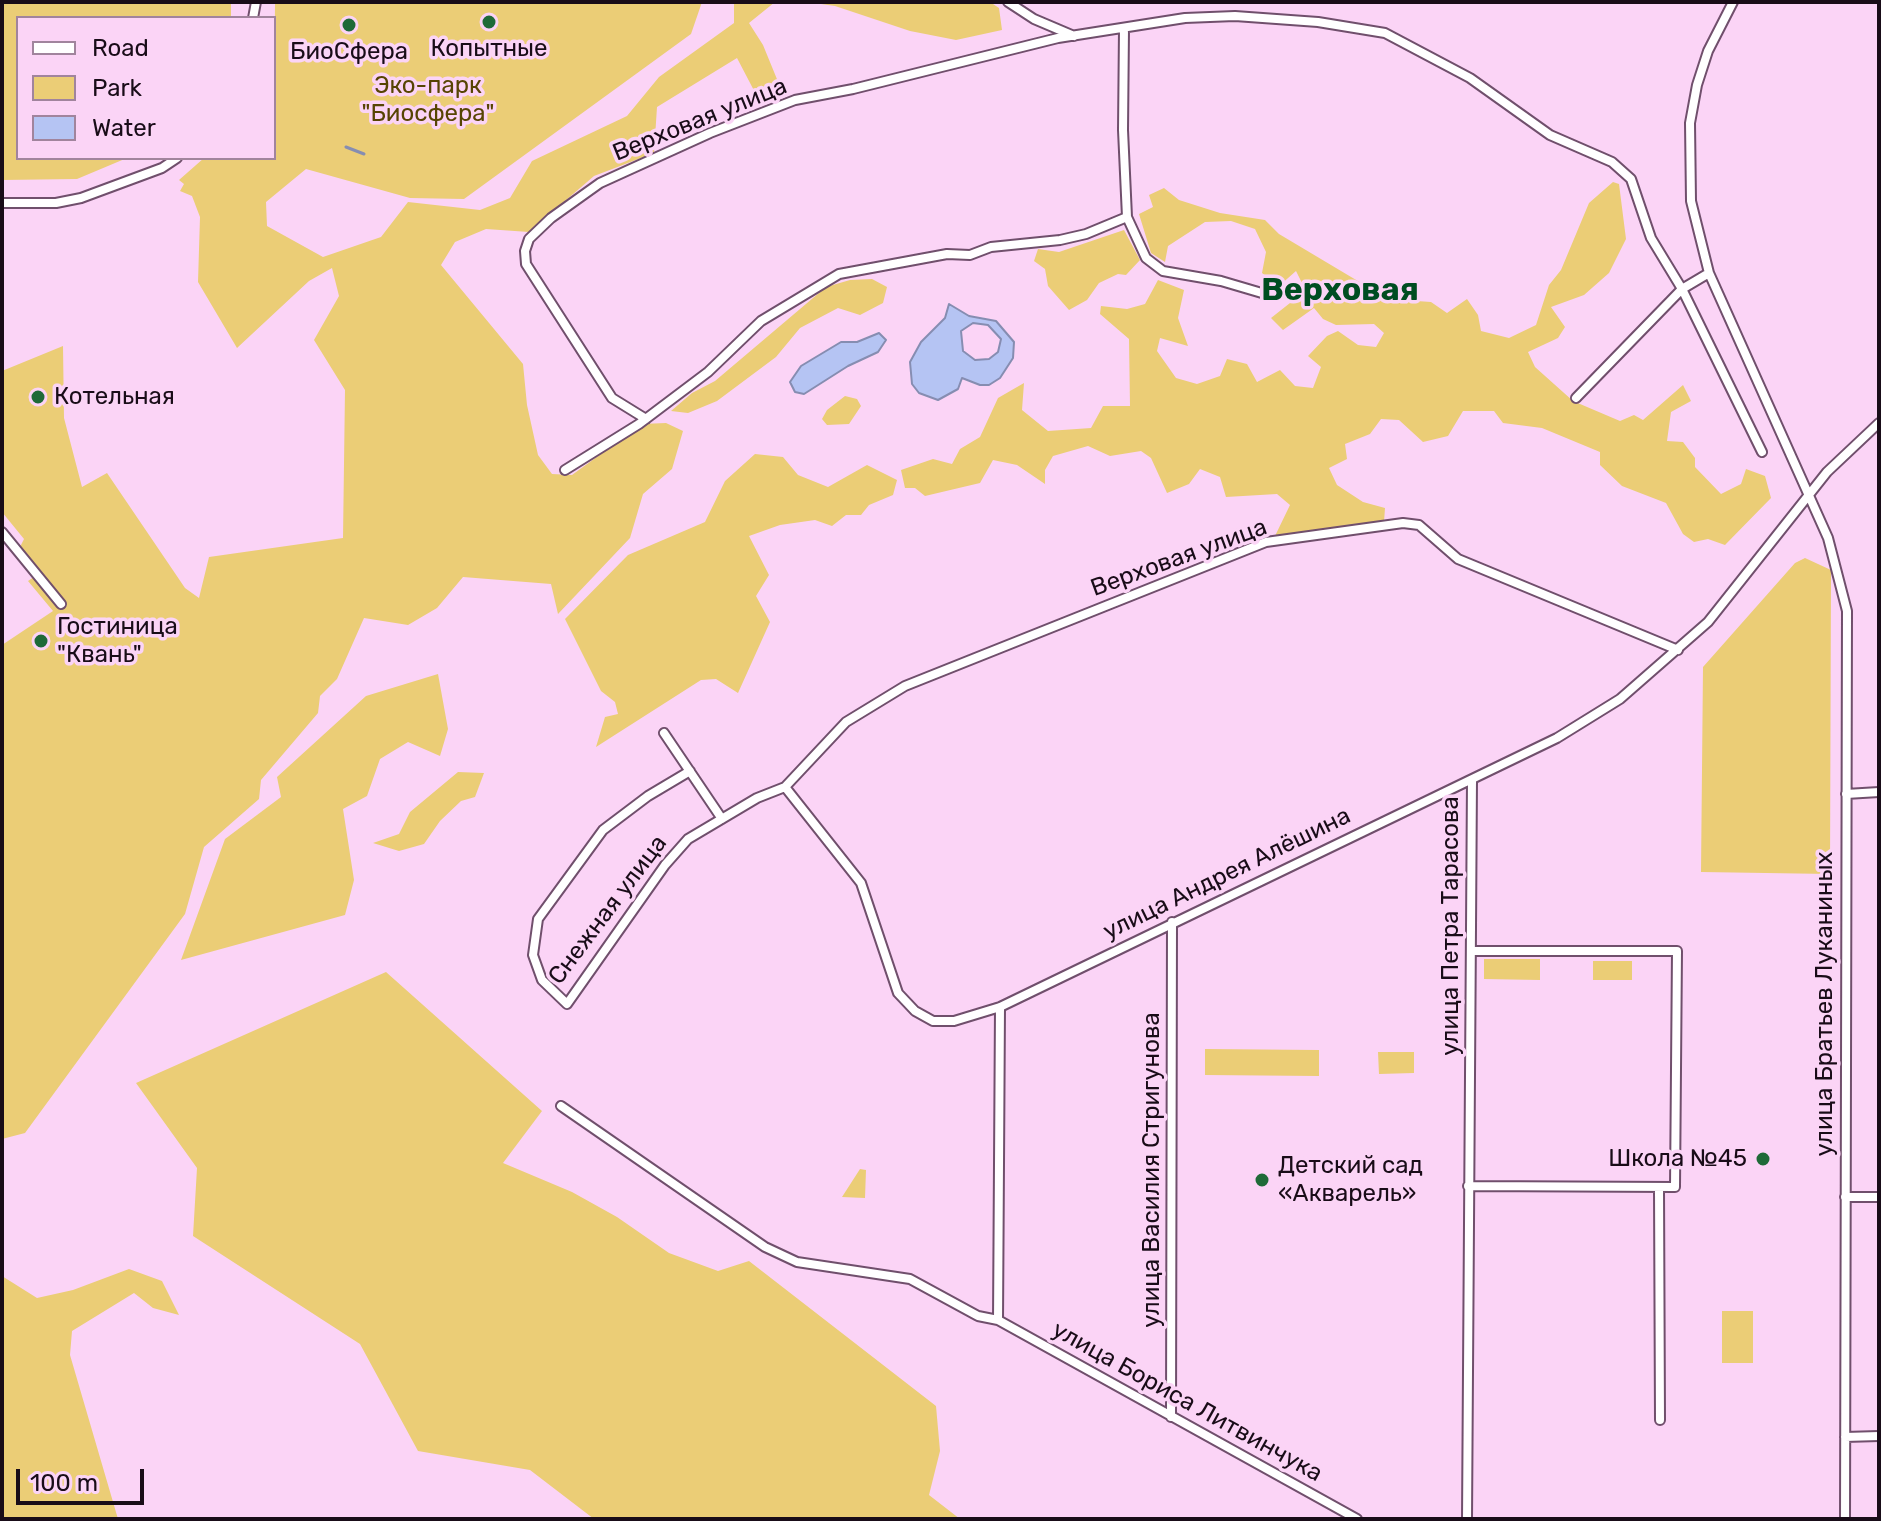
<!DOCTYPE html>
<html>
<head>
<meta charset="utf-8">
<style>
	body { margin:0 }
	#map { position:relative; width:1881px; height:1521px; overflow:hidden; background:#fbd4f6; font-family:Rubik,sans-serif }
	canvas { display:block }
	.frame { position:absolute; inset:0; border:4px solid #190c18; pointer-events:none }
	.legend { position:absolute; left:16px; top:16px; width:260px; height:144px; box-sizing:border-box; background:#fbd4f6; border:2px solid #a1849d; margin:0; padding:10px 14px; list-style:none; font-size:24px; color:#190c18 }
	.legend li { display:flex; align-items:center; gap:16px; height:40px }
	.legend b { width:40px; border:2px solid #a1849d }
	.scale { position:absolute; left:16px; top:1469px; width:128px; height:36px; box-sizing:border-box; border:4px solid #190c18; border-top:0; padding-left:10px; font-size:24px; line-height:28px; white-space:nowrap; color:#190c18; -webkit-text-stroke:6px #fbd4f6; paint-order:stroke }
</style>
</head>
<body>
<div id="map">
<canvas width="1881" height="1521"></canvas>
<div class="frame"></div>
<ul class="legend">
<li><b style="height:10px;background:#fff"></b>Road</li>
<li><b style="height:22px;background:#ebcd76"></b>Park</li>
<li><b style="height:22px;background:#b5c4f3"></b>Water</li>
</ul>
<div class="scale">100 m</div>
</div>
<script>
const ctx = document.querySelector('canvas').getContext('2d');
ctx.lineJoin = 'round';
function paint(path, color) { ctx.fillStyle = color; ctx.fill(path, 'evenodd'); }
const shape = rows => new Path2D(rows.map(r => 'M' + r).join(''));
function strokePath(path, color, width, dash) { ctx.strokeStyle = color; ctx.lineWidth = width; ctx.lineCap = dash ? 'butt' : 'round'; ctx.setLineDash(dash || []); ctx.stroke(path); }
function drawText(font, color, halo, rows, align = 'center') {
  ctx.font = font + ' Rubik,sans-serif'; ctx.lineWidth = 7; ctx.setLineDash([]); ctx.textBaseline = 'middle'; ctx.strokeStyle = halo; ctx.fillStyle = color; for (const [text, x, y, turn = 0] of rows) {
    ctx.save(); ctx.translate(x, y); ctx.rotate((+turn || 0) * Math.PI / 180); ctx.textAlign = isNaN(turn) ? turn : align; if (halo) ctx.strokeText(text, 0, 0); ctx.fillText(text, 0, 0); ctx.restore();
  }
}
paint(shape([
	[2,2,231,2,231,18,18,18,18,158,127,158,77,179,2,180],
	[275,2,702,2,691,34,464,199,410,198,306,169,266,202,267,226,323,257,381,237,408,202,480,210,510,198,532,161,627,116,659,77,734,23,734,2,775,2,749,23,763,45,781,89,760,102,737,58,657,107,654,153,594,176,529,232,486,229,455,242,441,265,523,364,527,405,538,455,552,474,572,475,642,424,666,423,683,431,672,469,643,494,630,538,558,614,551,584,463,577,437,608,408,625,364,618,337,679,320,696,318,713,261,780,259,799,204,847,185,914,25,1133,2,1139,2,645,53,611,28,581,41,572,20,547,24,539,2,512,2,371,63,346,64,418,82,487,107,473,185,588,199,598,209,557,343,538,345,390,314,340,339,296,332,268,309,281,237,348,198,282,200,217,192,196,180,191,184,184,179,180,204,158,274,158],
	[807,2,990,2,999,8,1002,30,956,40,910,31,835,6],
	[1613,182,1619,184,1626,239,1609,273,1584,295,1551,307,1565,327,1558,338,1528,352,1535,367,1573,401,1620,421,1634,415,1643,420,1683,385,1691,401,1671,412,1667,441,1683,442,1695,458,1695,467,1721,494,1741,484,1746,469,1765,476,1771,498,1725,545,1708,539,1694,542,1683,534,1666,503,1622,486,1600,465,1600,452,1542,428,1503,423,1494,411,1463,411,1448,436,1423,442,1399,420,1381,419,1370,434,1345,444,1347,459,1329,468,1337,485,1363,502,1385,508,1384,522,1275,536,1290,505,1277,494,1226,497,1220,477,1200,469,1189,484,1167,493,1151,458,1141,451,1110,456,1088,446,1053,456,1045,470,1045,484,1017,465,993,460,980,483,925,496,915,488,905,488,901,470,933,459,952,464,960,449,980,437,998,398,1024,383,1022,410,1048,431,1091,428,1103,406,1130,406,1129,339,1100,314,1101,306,1127,309,1145,304,1158,280,1184,290,1178,318,1188,346,1160,338,1157,351,1176,378,1197,384,1220,376,1227,359,1247,364,1257,382,1280,370,1295,386,1313,388,1321,367,1308,356,1327,336,1338,331,1358,345,1376,347,1384,333,1374,324,1336,325,1323,319,1314,308,1283,330,1271,318,1290,303,1287,290,1302,283,1296,271,1279,286,1262,273,1266,252,1255,229,1231,221,1205,222,1168,246,1165,262,1151,253,1139,214,1153,207,1149,195,1164,188,1179,200,1220,213,1265,220,1279,234,1388,299,1431,302,1447,313,1467,299,1478,315,1481,331,1509,338,1536,325,1549,285,1561,270,1589,203],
	[1124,230,1140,260,1126,275,1118,274,1099,283,1087,300,1069,310,1048,286,1045,269,1034,261,1038,249,1059,252],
	[872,279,887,287,883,303,860,315,838,308,800,328,776,357,717,401,688,413,671,411,692,393,715,381,826,287,850,280],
	[845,396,857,399,861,406,849,424,827,425,822,419,827,410],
	[755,454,783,457,798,475,828,487,867,465,897,480,893,495,869,505,861,515,846,515,832,526,815,520,780,525,749,536,769,575,756,596,770,622,738,693,716,679,701,680,596,747,605,717,618,714,615,702,601,691,565,619,628,555,705,522,725,481],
	[1805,558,1831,570,1830,874,1701,872,1703,667,1795,563],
	[438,674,448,729,440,756,408,742,380,759,367,796,343,809,354,880,345,915,181,960,225,839,281,797,277,777,366,696],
	[458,772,484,773,475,797,461,801,440,821,424,844,399,851,373,843,399,834,410,812],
	[1484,959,1540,959,1540,980,1484,979],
	[1593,961,1632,961,1632,980,1593,980],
	[386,972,542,1111,503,1163,572,1192,617,1217,669,1253,718,1271,749,1261,936,1406,940,1451,929,1495,960,1519,594,1519,530,1470,418,1451,360,1344,193,1236,197,1168,136,1083],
	[1205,1049,1319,1050,1319,1076,1205,1075],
	[1378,1052,1414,1052,1414,1073,1379,1074],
	[860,1169,866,1170,865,1198,842,1197],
	[129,1269,162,1281,179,1315,153,1308,134,1293,72,1331,70,1355,118,1519,2,1519,2,1276,37,1298,73,1290],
	[1722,1311,1753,1311,1753,1363,1722,1363]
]), '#ebcd76');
const water = shape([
	[949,304,969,316,996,321,1014,342,1013,358,1000,378,989,385,980,385,962,378,958,389,938,400,919,393,912,384,910,362,921,342,945,318,949,304],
	[973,323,988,325,1001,339,998,352,989,359,975,360,963,351,961,331,973,323],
	[879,333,886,340,878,352,848,366,804,394,795,392,790,382,801,366,841,342,857,342,879,333]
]);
paint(water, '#b5c4f3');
strokePath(water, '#868db1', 2);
strokePath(shape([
	[346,147,364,154]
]), '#868db1', 3);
const minor = shape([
	[1008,2,1034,19,1074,36],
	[1733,2,1708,51,1697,85,1690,123,1691,201,1709,273,1828,538,1847,611,1845,1519],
	[253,18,256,2],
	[2,203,56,203,81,198,162,168,177,158],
	[1127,217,1146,258,1163,271,1221,281,1272,296],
	[1576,398,1682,289,1709,273],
	[646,419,612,398,526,264,525,251,529,239,551,218,600,183,710,133,795,100,853,89,1058,38,1185,18,1235,16,1318,22,1385,33,1470,78,1550,135,1612,162,1631,179,1651,238,1682,289,1762,452],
	[565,470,639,424,708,372,761,321,839,274,947,254,970,255,991,247,1060,240,1086,234,1127,217,1123,130,1124,29],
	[2,532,61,604],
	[664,733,722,819],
	[690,771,648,796,603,830,538,919,533,955,542,980,567,1004,665,865,688,839,757,798,785,787,846,722,905,686,1266,542,1403,523,1419,525,1458,559,1678,650],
	[785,787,861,883,898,993,915,1011,933,1021,954,1021,1000,1007,1557,738,1620,699,1708,622,1827,472,1879,423],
	[1846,794,1879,792],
	[561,1106,765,1247,797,1262,910,1279,978,1316,998,1320,1357,1519],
	[1468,1186,1675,1187,1677,951,1472,951],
	[1659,1189,1660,1420],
	[1845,1197,1879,1197],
	[998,1320,1000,1007],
	[1171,1417,1172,922],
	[1845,1437,1879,1436],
	[1467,1519,1472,780]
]);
strokePath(minor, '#704f6c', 12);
strokePath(minor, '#fff', 8);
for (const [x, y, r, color] of [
	[489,22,8,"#1f6a38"],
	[349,25,8,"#1f6a38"],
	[38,397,8,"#1f6a38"],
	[41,641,8,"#1f6a38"],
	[1763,1159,8,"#1f6a38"],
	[1262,1180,8,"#1f6a38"]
]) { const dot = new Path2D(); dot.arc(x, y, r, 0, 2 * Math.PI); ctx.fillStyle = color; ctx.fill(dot); strokePath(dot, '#fbd4f6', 3); }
drawText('24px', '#190c18', '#fbd4f6', [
	["Копытные",489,49,"center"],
	["БиоСфера",349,52,"center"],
	["Котельная",54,397],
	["Гостиница",57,627],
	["\"Квань\"",57,655],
	["Школа №45",1747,1159,"right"],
	["Детский сад",1278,1166],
	["«Акварель»",1278,1194]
], 'left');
drawText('24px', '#574403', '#fbd4f6', [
	["Эко-парк",428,86],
	["\"Биосфера\"",428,114]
]);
drawText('24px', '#190c18', '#fbd4f6', [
	["Верховая улица",700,120,-22],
	["Верховая улица",1179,558,-20],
	["улица Андрея Алёшина",1227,874,-26],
	["Снежная улица",608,910,-53],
	["улица Петра Тарасова",1451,926,-90],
	["улица Братьев Луканиных",1825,1004,-90],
	["улица Василия Стригунова",1152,1170,-90],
	["улица Бориса Литвинчука",1187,1402,29]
]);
drawText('bold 32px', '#004d21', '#fbd4f6', [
	["Верховая",1340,291]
]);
</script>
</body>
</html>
